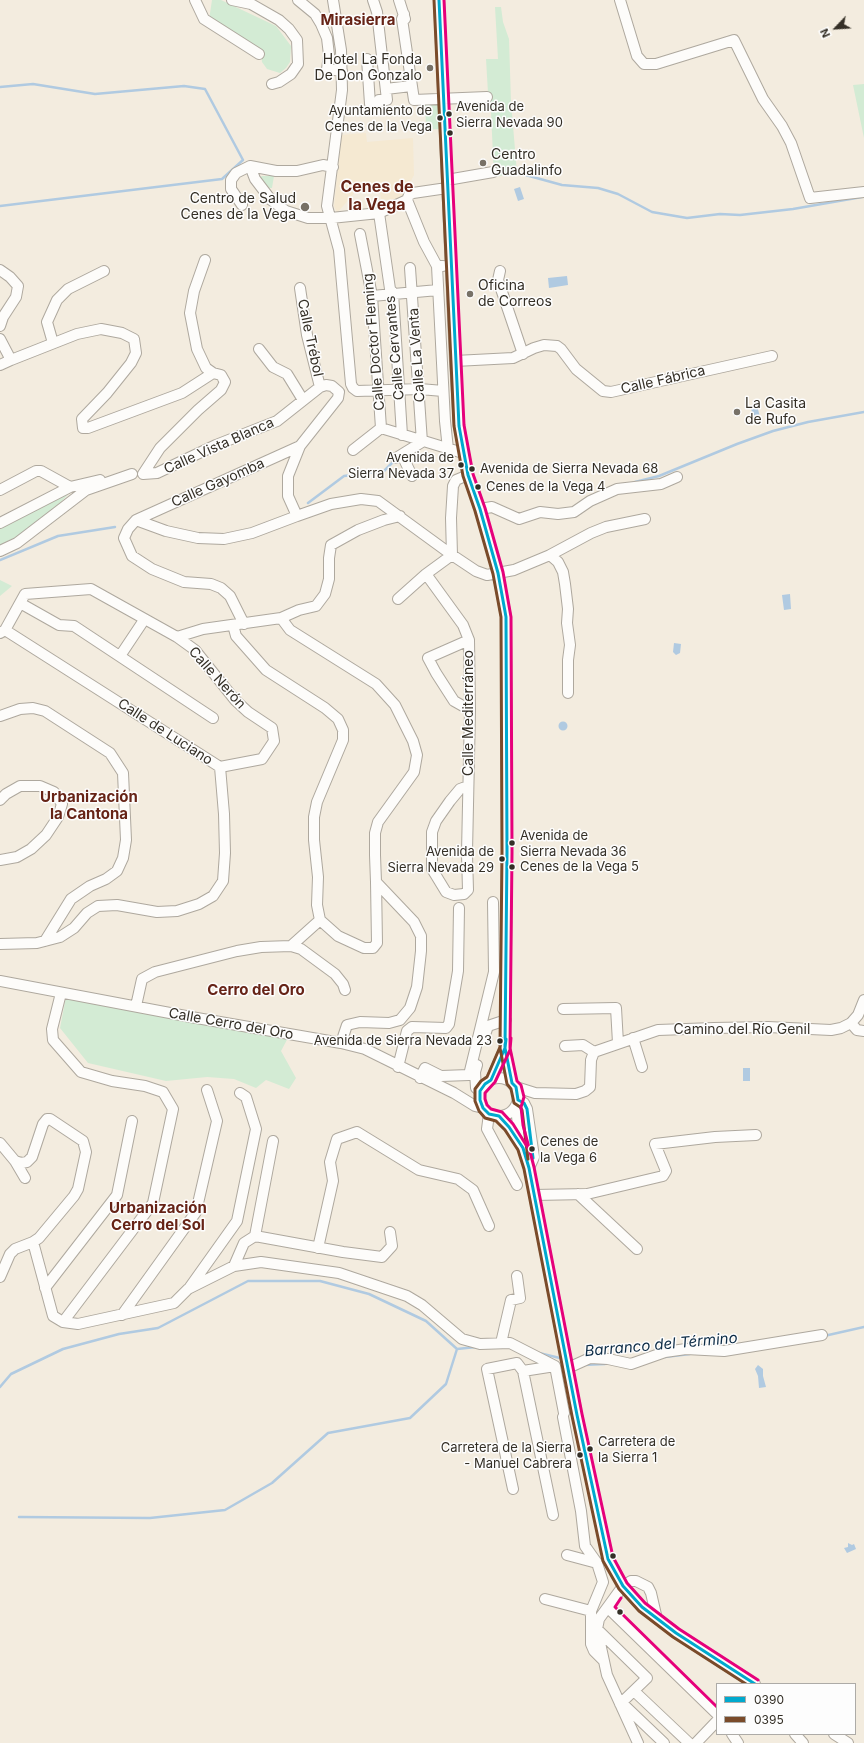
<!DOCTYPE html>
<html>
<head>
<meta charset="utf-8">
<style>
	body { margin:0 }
	#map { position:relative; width:864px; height:1743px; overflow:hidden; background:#f3ecdf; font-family:Inter,sans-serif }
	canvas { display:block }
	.legend { position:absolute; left:716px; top:1683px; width:140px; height:52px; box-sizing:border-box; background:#fdfdfd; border:1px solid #adaba7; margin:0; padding:5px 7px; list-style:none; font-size:12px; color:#342f26 }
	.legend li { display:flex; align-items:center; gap:8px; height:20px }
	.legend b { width:20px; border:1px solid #adaba7 }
	.north { position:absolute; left:816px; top:8px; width:40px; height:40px; -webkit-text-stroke:3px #fdfdfd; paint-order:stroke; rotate:245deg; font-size:11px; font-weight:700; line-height:16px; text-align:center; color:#342f26 }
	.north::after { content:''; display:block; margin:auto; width:14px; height:18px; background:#342f26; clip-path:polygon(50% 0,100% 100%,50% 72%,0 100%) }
</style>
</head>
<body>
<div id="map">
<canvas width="864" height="1743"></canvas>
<ul class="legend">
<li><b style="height:5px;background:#00a9ce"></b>0390</li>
<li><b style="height:5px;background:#7a4b2a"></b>0395</li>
</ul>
<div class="north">N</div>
</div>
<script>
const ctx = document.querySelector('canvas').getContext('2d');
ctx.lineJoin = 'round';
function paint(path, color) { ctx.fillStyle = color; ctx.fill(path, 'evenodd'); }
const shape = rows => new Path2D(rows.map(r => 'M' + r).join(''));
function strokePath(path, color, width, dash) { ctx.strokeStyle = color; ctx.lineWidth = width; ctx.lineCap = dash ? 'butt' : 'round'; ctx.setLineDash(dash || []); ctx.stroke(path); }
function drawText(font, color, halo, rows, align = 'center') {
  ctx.font = font + ' Inter,sans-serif'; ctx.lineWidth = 3; ctx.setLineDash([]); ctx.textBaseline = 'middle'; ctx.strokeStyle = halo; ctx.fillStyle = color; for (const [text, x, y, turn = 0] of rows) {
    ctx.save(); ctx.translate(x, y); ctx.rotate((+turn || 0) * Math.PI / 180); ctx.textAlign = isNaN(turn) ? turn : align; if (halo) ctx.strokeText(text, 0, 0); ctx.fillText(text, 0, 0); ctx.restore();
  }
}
paint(shape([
	[366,133,367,142,413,138,414,175,402,198,390,200,381,199,378,181,357,190,337,213,334,206,341,135]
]), '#f5e9d2');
paint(shape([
	[212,0,221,0,276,26,291,46,290,62,286,68,280,73,267,69,262,62,261,53,209,20],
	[495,7,501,7,503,22,509,39,511,102,517,173,494,177,491,112,492,112,488,93,486,59,498,59],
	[864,84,864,138,853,85],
	[438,103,439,129,421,130,421,126,426,125,425,104],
	[262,176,274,176,272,188,269,188,260,177],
	[75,487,62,501,22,534,0,545,0,528],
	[0,580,12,586,0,596],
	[66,997,289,1036,281,1051,296,1078,289,1089,266,1080,256,1088,234,1079,207,1077,166,1081,88,1063,60,1028]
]), '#d3ebd4');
paint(shape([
	[520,187,524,199,518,201,514,189],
	[567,276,568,285,549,288,548,278],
	[757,406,761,420,754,421,751,408],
	[790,594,791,609,784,610,782,595],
	[674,643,681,644,680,653,676,655,673,652],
	'558.5 726a4.5 4.5 0 1 1 9 0a4.5 4.5 0 1 1-9 0Z',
	[743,1068,750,1068,750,1081,743,1081],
	[758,1365,763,1369,763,1376,766,1387,759,1388,758,1376,755,1369],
	[848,1543,852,1545,854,1544,856,1549,847,1553,844,1548,848,1547]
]), '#b0cae1');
strokePath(shape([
	[0,87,33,84,95,94,184,86,205,89,243,160,222,179,0,206],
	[522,174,562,185,598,188,618,194,652,212,687,218,720,214,740,215,793,209,862,197],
	[635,482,659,476,737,444,773,431,808,422,864,412],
	[308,503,344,476,384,471,392,463],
	[0,560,58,536,115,527],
	[824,1336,864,1327],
	[539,1353,564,1359],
	[665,1357,690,1354],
	[584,1365,605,1364],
	[0,1387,11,1374,63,1349,119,1334,158,1328,248,1281,320,1281,369,1294,426,1321,457,1349,476,1347],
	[19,1517,150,1518,225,1510,272,1483,328,1433,410,1418,446,1384,457,1349]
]), '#b0cae1', 2.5);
const minor = shape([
	[195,0,204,19,259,54],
	[232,0,251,4,279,20,289,29,297,40,298,64,291,74,279,82,272,84],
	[298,0,315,14,321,24,327,38,329,55,327,69,342,71],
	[333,0,341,50,342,90,327,206,339,250,351,384,353,388,357,391,420,389,443,391],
	[399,0,405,19],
	[439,0,455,361,459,426,468,475,480,509,498,573,506,617,507,852,505,1048,512,1083],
	[620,0,637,56,644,64,656,64,734,40,763,99,782,126,791,143,810,198,864,192],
	[404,14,402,19,414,100,487,97],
	[367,59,370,104,378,103,379,100,387,100,377,12,373,0],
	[386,89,411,86],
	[250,166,255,179,271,200,286,211,308,218,331,218,379,213,407,200,409,195,413,193,447,188],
	[447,180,493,172],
	[407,200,424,242,437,266,443,266],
	[242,205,231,189,231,180,236,173,250,166,276,171,297,171,323,165,333,167],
	[379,213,390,289,393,293,402,435],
	[360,234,372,296,381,428],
	[205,260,194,291,190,313,197,349,206,368,213,373],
	[437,266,445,421,448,449],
	[0,270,10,277,18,286,16,297,3,317,0,326],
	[500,271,498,280,523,354],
	[300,288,307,335,320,387],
	[372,296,438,290],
	[0,339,11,360,77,334,101,329,122,333,134,339,136,353,131,363,107,393,82,419,83,428,88,428,182,393,213,373,221,375,225,382,221,390,198,410,160,448,143,474,157,473,216,445,277,421,320,387,326,385,332,386,339,392,338,398,300,446,288,476,288,496,297,516,331,504,361,499,378,501,452,555,476,571,487,575,514,570,550,555,558,562,563,572,565,584,568,609,567,623,570,645,568,660,568,693],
	[53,343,47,322,57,300,68,289,104,271],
	[259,349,273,367,287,374,303,400],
	[455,361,513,358,534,348,544,345,557,346,561,349,576,369,603,391,611,392,772,356],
	[0,365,11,360],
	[381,428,463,453],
	[353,450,381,428],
	[402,455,412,476],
	[396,458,422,442,410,268],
	[0,490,36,471,41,471,70,487],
	[480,509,492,507,519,519,540,512,558,514,574,512,590,501,617,489,661,484,677,477],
	[136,520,166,531,198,538,224,539,252,533,297,516],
	[0,523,70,487,100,480],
	[0,551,17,543,86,490,132,474],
	[550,555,591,533,606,527,645,519],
	[426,574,463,625,469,640,470,710,469,758,467,852,467,855,468,890,464,894,454,895,446,892,432,869,432,832,436,821,450,801,460,789,468,786],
	[398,599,426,574,452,555,451,518,453,486,456,480,468,475],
	[20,603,59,625,74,626,213,718],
	[281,618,290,630,376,684,395,705,413,741,417,755,414,772,378,822,375,833,375,855,376,882,414,922,421,936,421,951,417,987,410,1008,400,1020,389,1023,360,1022,347,1025,341,1043],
	[244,624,230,596,221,588,211,584,184,582,152,569,132,556,124,538,128,529,136,520,300,446],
	[0,633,5,630,25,594,91,589,177,637,195,650,235,700,248,712,272,728,274,741,262,759,220,767],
	[177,637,203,629,281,618,299,610,316,606,325,594,329,579,329,558,331,545,358,530,384,520,400,516],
	[469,640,428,658,436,673,454,701,470,710],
	[120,656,144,620],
	[0,716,20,709,33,708,45,711,110,753,123,773,126,840,123,858,117,871,106,879,90,886,71,899,45,941],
	[0,800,6,794,20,786,40,786,54,792,62,804,58,817,46,835,31,849,17,857,0,860],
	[320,920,338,936,364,948,373,948,377,943,376,882],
	[0,944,37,943,60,937,74,928,87,913,98,906,117,905,157,912,177,911,199,904,213,896,223,881,225,853,224,814,220,767,5,630],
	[291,946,301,949,335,974,343,984,345,990],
	[0,981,191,1017,341,1043,365,1049,454,1093,475,1106,483,1108],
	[61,993,52,1029,53,1040,81,1072,112,1081,145,1086,163,1092,173,1109,153,1203,63,1322],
	[136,1006,142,979,155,972,237,951,261,947,291,946,320,920,317,905,318,877,314,840,314,817,317,802,343,740,343,730,338,719,325,708,266,670,236,636,233,625],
	[563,1009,616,1008,618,1043],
	[851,1023,857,1030,864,1031],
	[484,1038,488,1026,506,1020],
	[633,1038,642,1067],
	[565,1046,583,1045,594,1052],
	[477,1065,475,1072,476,1088,480,1091],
	[398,1067,407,1031,412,1027,446,1028,449,1024,458,971,459,908],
	[420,1078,425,1068,441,1076,469,1075,494,972,493,902],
	'480 1097a19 19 0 1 1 38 0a19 19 0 1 1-38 0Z',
	[491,1080,505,1048],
	[516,1087,535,1093,576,1094,585,1091,590,1087,591,1060,594,1052,658,1030,714,1028,768,1027,831,1030,841,1028,851,1023,858,1015,864,1000],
	[518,1100,524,1103,527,1109,534,1157,529,1168],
	[516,1106,518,1126,529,1168,577,1415,608,1559,623,1586,642,1607,676,1633,755,1684],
	[489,1114,487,1129,517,1185],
	[499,1116,509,1127,520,1143],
	[0,1143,15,1161,21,1163,27,1162,32,1157,43,1124,47,1119,50,1119,83,1141,86,1152,78,1189,74,1196,39,1238,33,1242,15,1249,10,1254,0,1277],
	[15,1161,25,1178],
	[578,1194,637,1249],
	[534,1195,587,1194,663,1176,666,1171,655,1144,715,1137,756,1135],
	[255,1236,273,1141],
	[33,1242,53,1316,63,1322,78,1324,174,1303,188,1289,234,1266,261,1262,339,1273,407,1296,422,1305,462,1339,480,1344,510,1343,555,1366],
	[318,1248,333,1181,330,1162,337,1139,357,1132,419,1170,458,1179,473,1190,489,1226],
	[234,1266,244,1243,255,1236,343,1252,382,1257,392,1246,390,1232],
	[190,1287,237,1221,256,1129,246,1097,240,1093],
	[45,1288,117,1195,132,1121],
	[122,1315,196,1212,217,1121,207,1090],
	[501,1343,511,1300,520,1298,517,1276],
	[555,1366,564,1413],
	[568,1368,590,1358,608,1359,631,1364,665,1352,686,1349,724,1351,822,1335],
	[523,1371,553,1515],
	[563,1417,581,1511,585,1546,597,1563,603,1582,591,1611,591,1644,594,1651,603,1660],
	[513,1489,487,1369,517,1363,523,1371,555,1366],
	[567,1555,597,1563],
	[545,1599,591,1611],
	[608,1608,717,1714],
	[597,1629,647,1678,620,1704],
	[634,1691,689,1743],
	[622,1703,664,1743],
	[732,1734,738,1743],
	[795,1734,803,1743],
	[834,1734,848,1743],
	[638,1743,607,1675,597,1629,599,1619,623,1586,631,1581,636,1581,648,1587,651,1593,657,1619],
	[696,1743,717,1721]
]);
strokePath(minor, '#aea89e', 12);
strokePath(minor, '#fdfcfa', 10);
strokePath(shape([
	[439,0,459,426,468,475,480,509,498,573,506,617,507,852,505,1048,491,1080,485,1084,480,1091,480,1100,483,1108,489,1114,499,1116,509,1127,523,1148,529,1168,577,1415,608,1559,623,1586,642,1607,676,1633,755,1684],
	[506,1039,505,1048,512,1083,516,1087,518,1100,524,1103,527,1109,533,1158]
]), '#00a9ce', 3);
strokePath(shape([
	[434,0,454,426,463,476,475,511,493,574,501,617,502,852,500,1047,487,1077,481,1081,475,1089,475,1101,479,1111,485,1118,496,1121,505,1130,518,1150,524,1169,572,1416,603,1561,619,1589,639,1611,673,1637,746,1684],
	[501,1038,500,1048,507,1084,511,1089,514,1103,520,1107,522,1110,528,1159]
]), '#7a4b2a', 3);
strokePath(shape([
	[444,0,464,425,473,474,485,508,503,572,511,617,512,852,510,1048,517,1081,521,1085,524,1097,521,1107,523,1125,534,1167,582,1414,613,1557,627,1583,645,1603,679,1629,758,1680],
	[511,1038,510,1050,495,1082,485,1093,485,1099,487,1105,491,1109,502,1112,513,1124,528,1148],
	[621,1598,615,1607,717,1707]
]), '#e6007b', 3);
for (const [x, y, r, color] of [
	[430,68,4,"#777167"],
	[449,114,3.5,"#342f26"],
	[440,118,3.5,"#342f26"],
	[450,133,3.5,"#342f26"],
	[483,163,4,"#777167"],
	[305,207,5,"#777167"],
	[470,294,4,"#777167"],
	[737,412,4,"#777167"],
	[461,465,3.5,"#342f26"],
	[472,469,3.5,"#342f26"],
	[478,487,3.5,"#342f26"],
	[512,843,3.5,"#342f26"],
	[502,859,3.5,"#342f26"],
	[512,867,3.5,"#342f26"],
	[500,1041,3.5,"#342f26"],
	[532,1149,3.5,"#342f26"],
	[590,1449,3.5,"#342f26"],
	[580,1455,3.5,"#342f26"],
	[613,1556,3.5,"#342f26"],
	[620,1612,3.5,"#342f26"]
]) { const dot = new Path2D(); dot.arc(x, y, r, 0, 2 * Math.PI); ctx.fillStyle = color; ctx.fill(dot); strokePath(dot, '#fdfdfd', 1.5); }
drawText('13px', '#342f26', '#fdfdfd', [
	["Avenida de",456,107],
	["Sierra Nevada 90",456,123],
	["Ayuntamiento de",432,111,"right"],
	["Cenes de la Vega",432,127,"right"],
	["Avenida de",454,458,"right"],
	["Sierra Nevada 37",454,474,"right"],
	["Avenida de Sierra Nevada 68",480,469],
	["Cenes de la Vega 4",486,487],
	["Avenida de",520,836],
	["Sierra Nevada 36",520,852],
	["Avenida de",494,852,"right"],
	["Sierra Nevada 29",494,868,"right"],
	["Cenes de la Vega 5",520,867],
	["Avenida de Sierra Nevada 23",492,1041,"right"],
	["Cenes de",540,1142],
	["la Vega 6",540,1158],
	["Carretera de",598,1442],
	["la Sierra 1",598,1458],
	["Carretera de la Sierra",572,1448,"right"],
	["- Manuel Cabrera",572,1464,"right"]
], 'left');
drawText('14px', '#342f26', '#fdfdfd', [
	["Hotel La Fonda",422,60,"right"],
	["De Don Gonzalo",422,76,"right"],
	["Centro",491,155],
	["Guadalinfo",491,171],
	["Centro de Salud",296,199,"right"],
	["Cenes de la Vega",296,215,"right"],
	["Oficina",478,286],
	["de Correos",478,302],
	["La Casita",745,404],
	["de Rufo",745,420]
], 'left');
drawText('14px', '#342f26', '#fdfdfd', [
	["Calle Trébol",310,338,78],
	["Calle Doctor Fleming",374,342,-95],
	["Calle Cervantes",395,348,-95],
	["Calle La Venta",417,355,-94],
	["Calle Fábrica",663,380,-13],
	["Calle Vista Blanca",219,446,-24],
	["Calle Gayomba",218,483,-24],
	["Calle Nerón",217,678,48],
	["Calle Mediterráneo",469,713,-90],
	["Calle de Luciano",165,732,33],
	["Calle Cerro del Oro",231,1024,10],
	["Camino del Río Genil",742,1030]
]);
drawText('bold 15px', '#662316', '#fdfdfd', [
	["Mirasierra",358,20],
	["Urbanización",89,797],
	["la Cantona",89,814],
	["Cerro del Oro",256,990],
	["Urbanización",158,1208],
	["Cerro del Sol",158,1225]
]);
drawText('italic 15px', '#0c2b45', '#fdfdfd', [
	["Barranco del Término",661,1345,-5]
]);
drawText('bold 16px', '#662316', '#fdfdfd', [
	["Cenes de",377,187],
	["la Vega",377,205]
]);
</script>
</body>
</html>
